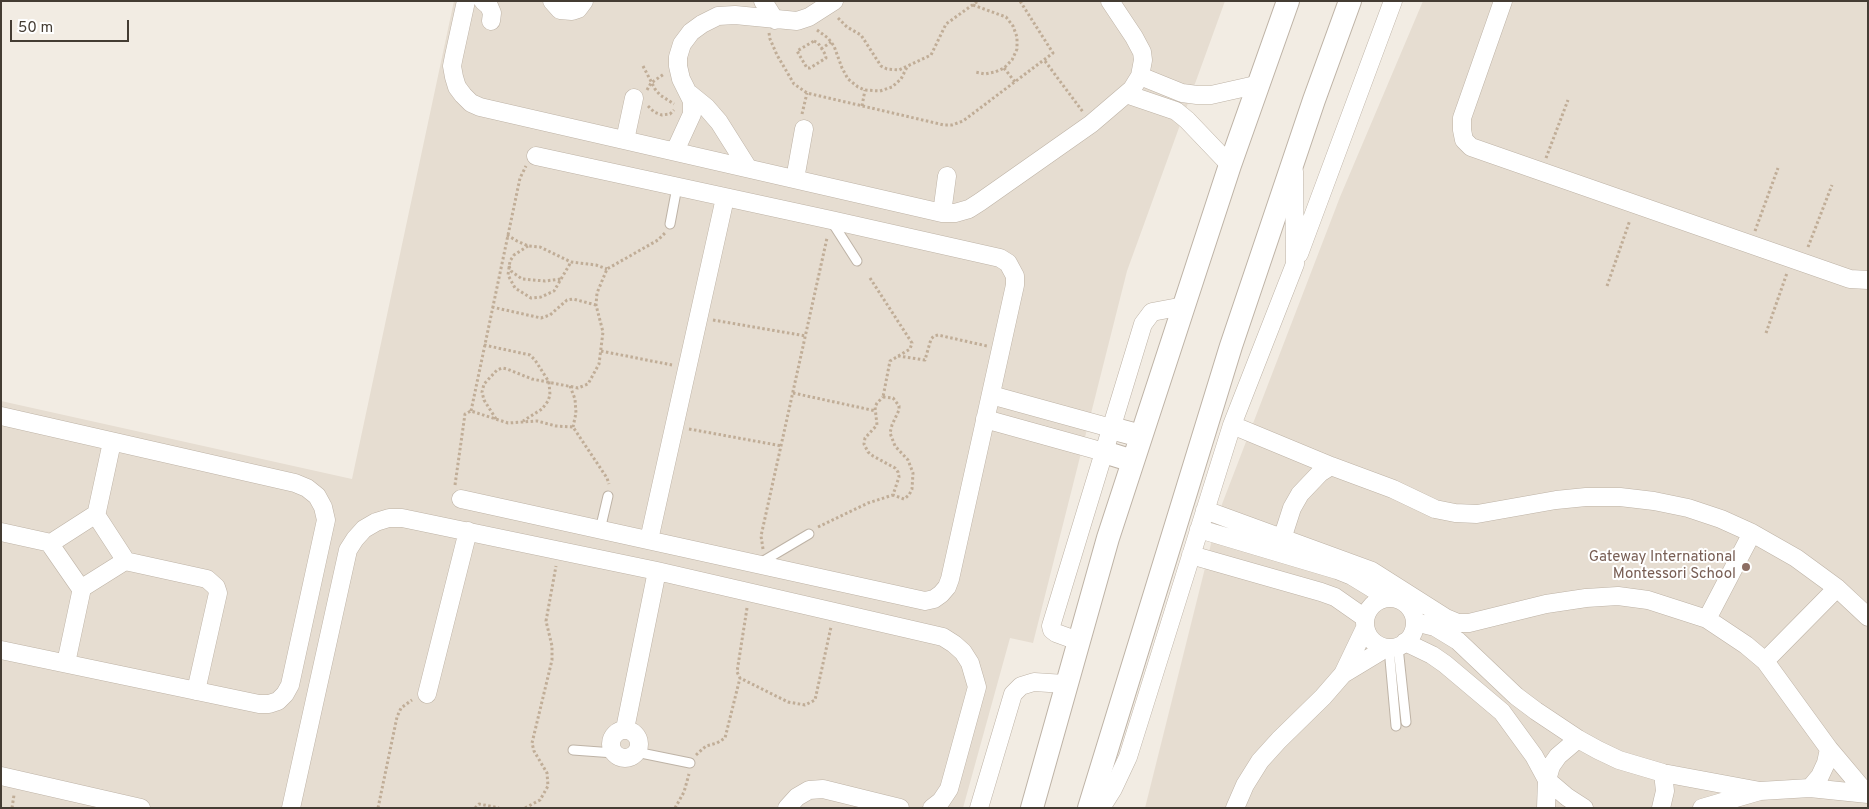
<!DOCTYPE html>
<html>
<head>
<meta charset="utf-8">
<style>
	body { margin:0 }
	#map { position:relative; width:1869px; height:809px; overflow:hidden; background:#f2ece3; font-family:Overpass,sans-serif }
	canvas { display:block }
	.frame { position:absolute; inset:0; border:2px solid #443c33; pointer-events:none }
	.scale { position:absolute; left:10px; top:20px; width:119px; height:22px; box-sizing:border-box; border:2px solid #443c33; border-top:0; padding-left:6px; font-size:15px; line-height:18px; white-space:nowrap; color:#443c33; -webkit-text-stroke:4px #fff; paint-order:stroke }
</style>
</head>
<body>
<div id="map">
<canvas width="1869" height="809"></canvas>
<div class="frame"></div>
<div class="scale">50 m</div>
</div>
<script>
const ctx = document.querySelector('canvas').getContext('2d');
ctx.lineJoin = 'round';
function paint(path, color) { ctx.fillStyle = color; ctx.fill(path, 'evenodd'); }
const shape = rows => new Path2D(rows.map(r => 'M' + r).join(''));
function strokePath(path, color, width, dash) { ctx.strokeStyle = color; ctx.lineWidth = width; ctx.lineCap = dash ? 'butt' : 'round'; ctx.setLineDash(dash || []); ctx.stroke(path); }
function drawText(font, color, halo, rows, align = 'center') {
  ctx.font = font + ' Overpass,sans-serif'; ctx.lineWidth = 4; ctx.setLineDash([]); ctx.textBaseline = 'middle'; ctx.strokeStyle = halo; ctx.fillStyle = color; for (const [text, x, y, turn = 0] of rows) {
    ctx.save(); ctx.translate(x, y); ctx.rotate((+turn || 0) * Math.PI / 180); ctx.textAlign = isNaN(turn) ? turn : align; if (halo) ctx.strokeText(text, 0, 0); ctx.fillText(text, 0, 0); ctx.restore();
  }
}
paint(shape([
	[454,1,1225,1,1127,271,1033,643,1010,638,963,808,1,808,1,401,352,479],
	[1423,1,1868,1,1868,808,1145,808,1219,512,1340,197]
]), '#e6ddd1');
const service = shape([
	[832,222,857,261],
	[670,224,677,187],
	[600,530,608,496],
	[760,563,809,534],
	[1398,647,1406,722],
	[1389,648,1396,726],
	[573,750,614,753],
	[636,752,690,763]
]);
const minor = shape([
	[466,1,454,56,452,66,454,77,457,87,463,95,471,103,480,107,942,213,955,213,969,209,980,202,1091,124,1132,89,1140,76,1143,60,1142,52,1134,37,1110,1],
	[483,1,489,6,492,13,491,21],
	[552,1,560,10,572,11,578,9,584,1],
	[763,1,775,20],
	[1503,1,1462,118,1462,130,1464,140,1471,147,1850,279,1868,280],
	[1140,76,1182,93,1197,95,1211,95,1260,84],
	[690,94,706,107,719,122,748,168],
	[1126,94,1176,111,1187,120,1230,165],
	[625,140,634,98],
	[675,151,692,114,692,101,681,79,678,66,678,57,682,44,691,32,702,24,718,16,735,15,797,21,809,17,834,1],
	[795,179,804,129],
	[942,213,947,176],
	[1299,254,1393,1],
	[991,395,1111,428],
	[1,416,295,483,307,488,317,496,323,507,326,520,290,685,285,694,278,701,269,704,259,704,1,650],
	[985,419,1104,452],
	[1232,425,1331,466,1393,489,1435,509,1455,513,1477,514,1556,500,1586,497,1620,497,1654,501,1688,508,1721,519,1752,533,1796,558,1837,588,1868,617],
	[461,499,925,601,934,599,941,594,947,587,950,579,1015,285,1015,276,1008,263,1000,258,831,220,536,156],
	[1205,510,1372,571,1446,618,1458,623,1469,623,1546,604,1586,598,1618,596,1648,600,1707,619,1746,645,1765,661,1829,749,1867,794],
	[93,516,98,518,124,558,125,561,82,588,79,586,52,547,51,543,93,516],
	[96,516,112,442],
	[1199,529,1337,570,1352,576,1388,598],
	[1,532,51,543],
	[1282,539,1292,508,1300,494,1320,473,1331,466],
	[649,540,725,198],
	[1191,555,1321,592,1335,597,1365,618],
	[125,561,207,579,216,587,218,593,196,691],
	'1365 623a25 25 0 1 1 50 0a25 25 0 1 1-50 0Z',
	[1707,619,1752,533],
	[1415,622,1435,627,1458,641,1516,696,1536,711,1578,739,1598,750,1619,760,1663,773,1760,791],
	[1078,641,1056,633,1052,630,1051,626,1143,324,1152,312,1184,306],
	[1405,642,1432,655,1445,664,1502,712,1534,756,1547,780,1567,797,1584,808],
	[1765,661,1837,588],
	[66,663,82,588],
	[1343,674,1365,628],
	[427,694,468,531],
	[625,729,657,571],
	'611 744a14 14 0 1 1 28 0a14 14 0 1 1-28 0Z',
	[1,776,141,808],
	[1810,788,1820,776,1826,763,1829,749],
	[291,808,348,550,355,539,364,529,376,522,389,518,402,518,657,571,943,637,954,644,963,652,970,663,977,687,949,789,941,801,932,808],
	[787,808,797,797,809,790,823,789,900,808],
	[979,808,1013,694,1021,686,1034,682,1065,684],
	[1101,808,1113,789,1128,757,1232,425,1295,264,1294,171],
	[1235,808,1245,785,1260,761,1279,740,1323,697,1343,674,1386,648],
	[1546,808,1547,780,1551,766,1558,756,1578,739],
	[1661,808,1665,791,1663,773],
	[1702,808,1760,791,1810,788,1868,794]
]);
const tertiary = shape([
	[1111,428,1141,436],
	[1104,452,1133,461],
	[1032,808,1108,538,1230,165,1288,1],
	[1089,808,1231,346,1314,100,1350,1]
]);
strokePath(service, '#beb3a6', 11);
strokePath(minor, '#beb3a6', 19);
strokePath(tertiary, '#beb3a6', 24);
strokePath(shape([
	[973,5,1006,17,1013,26,1017,37,1017,49,1012,60,1004,68,995,72,985,74,975,72],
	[838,18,847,27,861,35,881,66,887,69,899,70,931,55,946,24,978,1],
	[817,30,828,38,834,46,842,68,848,79,858,87,865,90,880,91,892,87,901,79,907,67],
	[769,33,770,39,777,55,794,84,807,93,944,125,952,125,963,121,1053,53,1020,1],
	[814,41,818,43,825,54,826,58,810,68,807,68,797,51,814,41],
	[821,49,831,42],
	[1045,61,1083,112],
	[643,66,655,89,660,95,674,104],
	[1004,68,1015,82],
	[647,90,651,83,664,74],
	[648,106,654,112,662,115,670,114,674,110],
	[862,106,865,90],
	[802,114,807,93],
	[1546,158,1568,100],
	[1755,231,1778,168],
	[507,235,517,241,528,246,540,247,571,262,596,265,607,269],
	[528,246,514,255,510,261,508,275,515,288,531,298,541,297,554,291,571,262],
	[1808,247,1832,185],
	[509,266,511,271,522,279,545,281,561,279],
	[870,278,912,343,910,349,890,361,883,397],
	[1607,286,1630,220],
	[492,307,541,318,550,315,567,300,573,299,596,305],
	[713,320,806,336],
	[1766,333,1787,273],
	[484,345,530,355,535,360,549,382,550,395,548,401,542,409,523,421],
	[601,351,672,365],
	[898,356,925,360,931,339,934,336,938,335,987,346],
	[570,386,575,399,576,413,573,427],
	[793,393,876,411],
	[883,397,893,398,899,406,899,410,892,425,890,433,895,446,908,460,913,473,912,489,909,495,904,499,893,495,899,477,898,472,895,468,873,456,868,452,864,444,865,438,877,425,875,407,877,403,883,397],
	[471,411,520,178,526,166],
	[496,419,484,400,482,392,484,384,497,370,502,368,507,369,532,379,578,388,588,384,599,364,603,332,596,305,597,293,607,269,658,240,665,233],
	[689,429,782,446],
	[455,485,465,414,471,411,508,423,537,421,556,426,573,427,607,478,609,484],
	[818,527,868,503,893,495],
	[763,549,761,536,827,238],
	[747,608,737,672,740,678,788,702,805,705,815,700,831,627],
	[696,755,706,746,717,743,725,738,740,678],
	[12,808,14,795],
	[378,808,397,717,401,708,412,700],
	[475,808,479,804,499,808],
	[525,808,540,800,548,786,547,773,534,751,532,743,552,660,552,646,546,621,556,566],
	[675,808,684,792,689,774]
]), '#c0ad97', 3, [2.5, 2.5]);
strokePath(service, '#fff', 9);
strokePath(minor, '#fff', 18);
strokePath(tertiary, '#fff', 22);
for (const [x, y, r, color] of [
	[1746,567,5,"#8d6e63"]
]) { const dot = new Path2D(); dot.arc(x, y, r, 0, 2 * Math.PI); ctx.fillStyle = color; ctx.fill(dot); strokePath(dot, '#fff', 2); }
drawText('15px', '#785e54', '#fff', [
	["Gateway International",1736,558],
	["Montessori School",1736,575]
], 'right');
</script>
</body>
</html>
